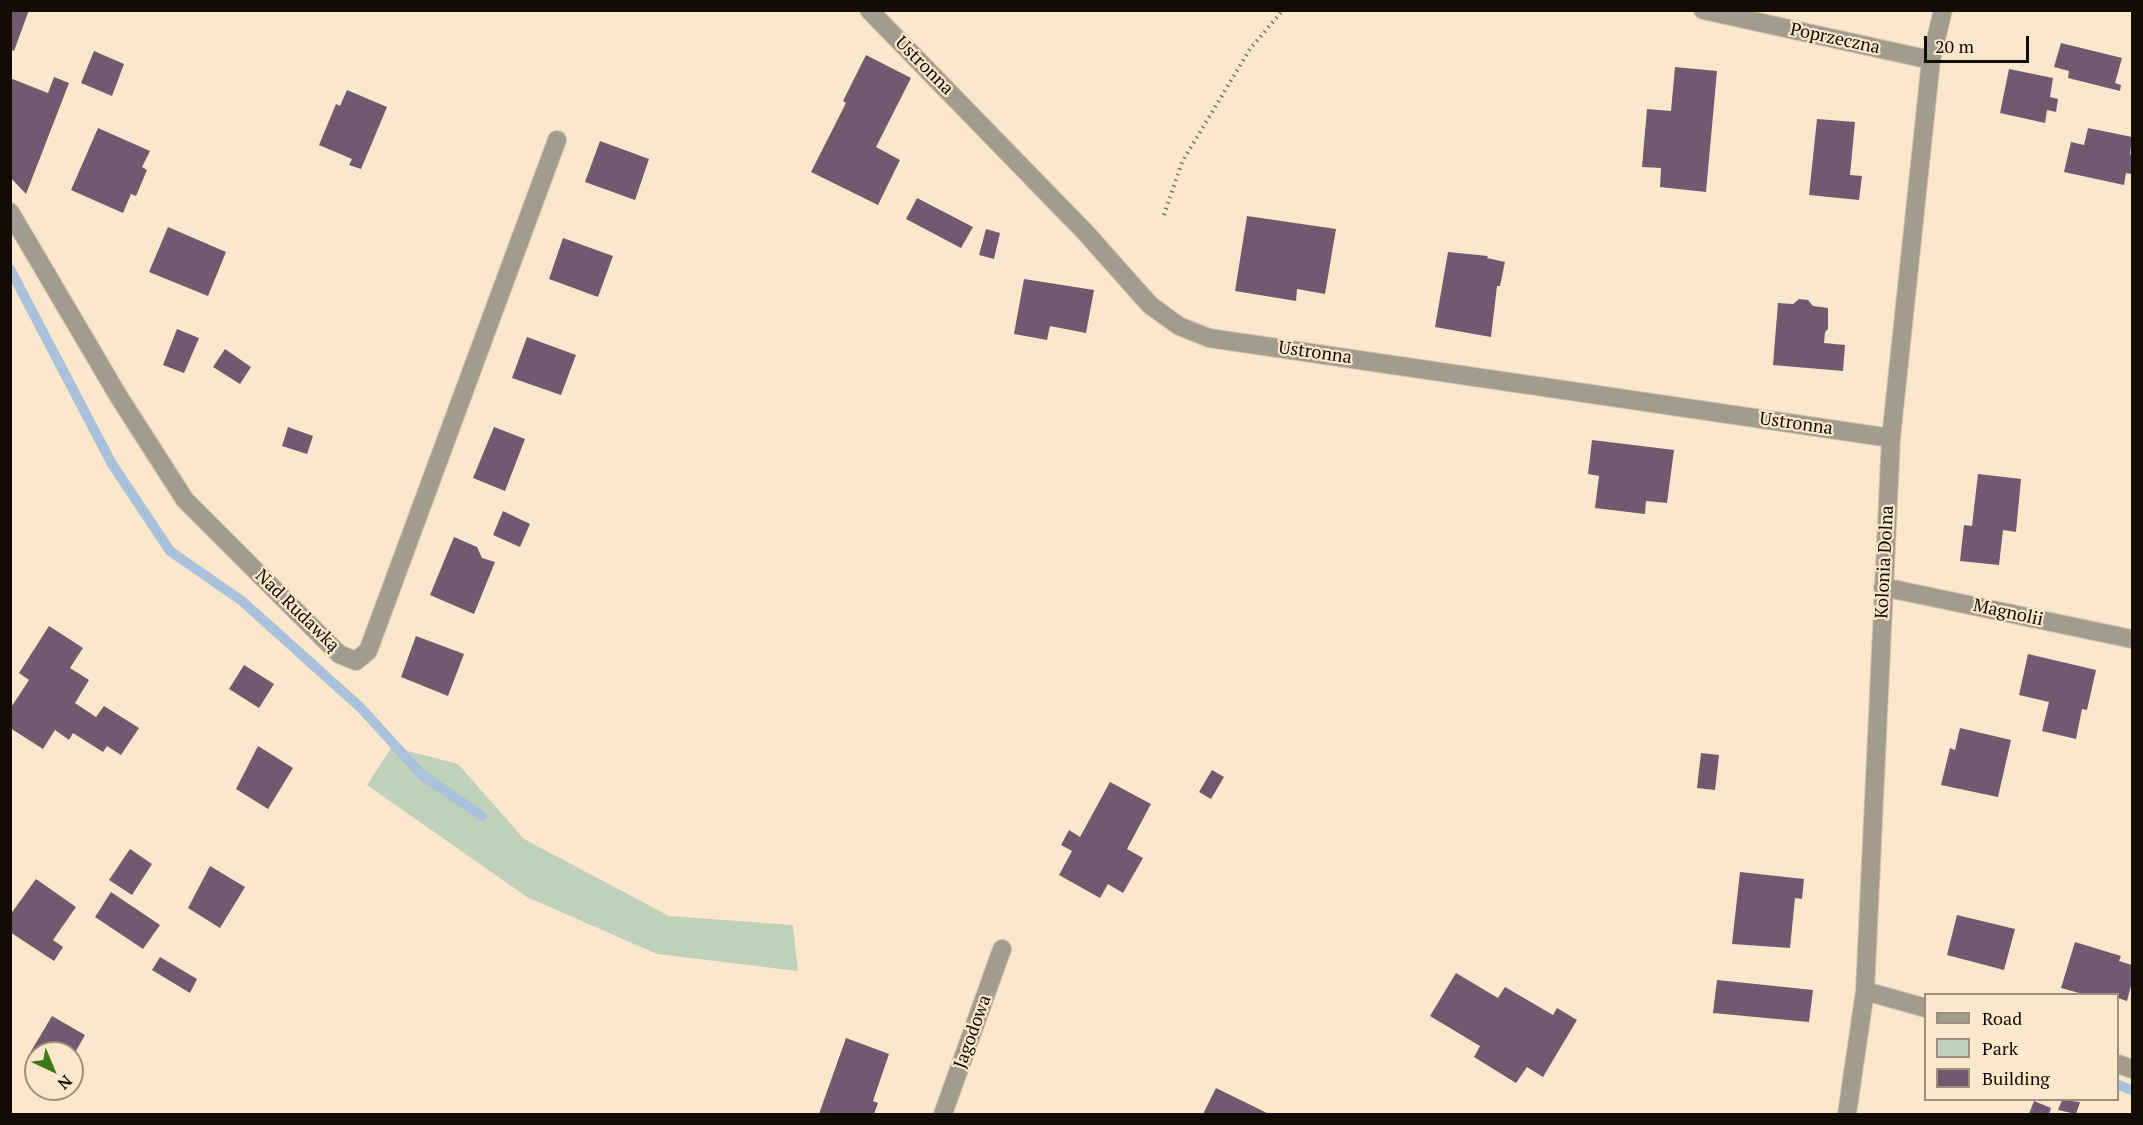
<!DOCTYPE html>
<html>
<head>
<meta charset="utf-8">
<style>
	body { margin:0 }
	#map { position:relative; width:2143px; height:1125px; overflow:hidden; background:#fae7cc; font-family:"PT Serif",serif }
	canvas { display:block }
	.frame { position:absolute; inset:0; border:12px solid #130c04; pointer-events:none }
	.legend { position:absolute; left:1924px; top:993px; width:195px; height:108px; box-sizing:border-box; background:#fae7cc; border:2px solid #9e8f7c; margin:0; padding:8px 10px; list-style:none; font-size:18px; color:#130c04 }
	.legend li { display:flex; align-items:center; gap:12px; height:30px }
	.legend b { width:30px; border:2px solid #9e8f7c }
	.north { position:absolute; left:24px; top:1041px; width:60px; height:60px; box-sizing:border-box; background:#fae7cc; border:2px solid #9e8f7c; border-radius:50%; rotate:136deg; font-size:16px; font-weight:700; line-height:24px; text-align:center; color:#130c04 }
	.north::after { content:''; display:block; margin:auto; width:21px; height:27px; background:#3d7a15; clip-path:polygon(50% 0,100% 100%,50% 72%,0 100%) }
	.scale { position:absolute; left:1924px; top:36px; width:105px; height:27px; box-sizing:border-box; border:3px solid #130c04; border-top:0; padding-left:8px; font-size:18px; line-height:21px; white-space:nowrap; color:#130c04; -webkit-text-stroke:4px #fae7cc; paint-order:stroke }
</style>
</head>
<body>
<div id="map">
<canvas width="2143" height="1125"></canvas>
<div class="frame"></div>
<ul class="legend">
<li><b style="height:8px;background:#a29c8f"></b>Road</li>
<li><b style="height:16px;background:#bfd1b9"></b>Park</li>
<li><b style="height:16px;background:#715a6f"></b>Building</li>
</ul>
<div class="north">N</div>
<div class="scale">20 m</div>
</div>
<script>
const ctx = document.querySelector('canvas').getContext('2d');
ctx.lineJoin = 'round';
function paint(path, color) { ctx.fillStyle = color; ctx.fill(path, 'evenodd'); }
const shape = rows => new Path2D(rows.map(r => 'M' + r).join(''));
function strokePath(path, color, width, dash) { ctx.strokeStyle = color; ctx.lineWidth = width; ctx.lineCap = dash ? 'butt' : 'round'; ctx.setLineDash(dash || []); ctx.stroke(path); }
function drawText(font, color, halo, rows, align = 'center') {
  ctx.font = font + ' "PT Serif",serif'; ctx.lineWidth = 4.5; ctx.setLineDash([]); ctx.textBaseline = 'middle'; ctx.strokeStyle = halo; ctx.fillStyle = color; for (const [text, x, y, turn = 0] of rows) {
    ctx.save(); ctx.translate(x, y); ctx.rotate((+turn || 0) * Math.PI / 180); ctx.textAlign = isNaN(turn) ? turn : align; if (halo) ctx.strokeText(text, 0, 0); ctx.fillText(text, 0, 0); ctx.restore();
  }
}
paint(shape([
	[392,747,458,764,524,839,669,916,793,925,798,971,657,954,527,897,367,785]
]), '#bfd1b9');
strokePath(shape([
	[10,269,112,464,170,551,242,601,361,708,422,775,482,816],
	[2118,1085,2132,1090]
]), '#a9c1da', 10);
paint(shape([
	[10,10,29,10,14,51,10,49],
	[2061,43,2122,58,2115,83,2121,85,2120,91,2068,78,2069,71,2054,67],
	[94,51,124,64,112,96,81,83],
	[866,55,911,78,876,147,900,160,878,205,811,172,846,103,843,101],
	[1675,67,1717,71,1706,192,1660,187,1661,168,1642,167,1647,109,1671,111],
	[2009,69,2053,78,2050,97,2058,99,2056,112,2047,110,2045,123,2000,113],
	[54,77,69,83,26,194,10,177,10,78,48,93],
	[347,90,387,107,361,169,349,165,352,159,319,145,336,104,340,106],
	[1817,119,1855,122,1850,175,1862,176,1859,200,1809,195],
	[98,128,150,151,142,167,147,170,136,196,131,194,123,213,71,190],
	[2088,128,2132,137,2130,154,2132,155,2132,174,2126,173,2124,185,2064,172,2071,142,2084,145],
	[600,141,649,159,635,200,585,182],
	[917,198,973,227,961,248,906,219],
	[1247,216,1336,229,1325,294,1297,289,1296,301,1235,291],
	[168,227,226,252,208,296,149,272],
	[986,229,1000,233,994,259,979,255],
	[563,238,613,256,598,297,549,279],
	[1448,252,1488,256,1487,258,1505,262,1500,286,1497,286,1491,337,1435,327],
	[1024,279,1094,290,1086,333,1050,326,1047,340,1014,334],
	[1799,299,1808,300,1813,306,1828,308,1828,329,1825,332,1824,343,1845,345,1843,371,1773,365,1778,303,1793,304],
	[177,329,199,338,184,373,163,365],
	[527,337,576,355,561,395,512,378],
	[225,349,251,367,240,384,213,367],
	[288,427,313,436,307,454,282,446],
	[494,427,525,439,505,491,473,478],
	[1592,440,1674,450,1667,503,1646,501,1645,514,1595,508,1599,476,1588,474],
	[1978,474,2021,479,2016,532,2003,530,1999,565,1960,561,1964,525,1972,526],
	[503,511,530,524,520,547,493,535],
	[454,537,477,547,482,558,495,562,474,614,430,595],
	[49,626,83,648,70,668,89,680,75,703,96,717,104,706,139,728,121,755,107,746,103,752,73,733,69,740,55,730,43,749,10,728,10,709,29,680,19,673],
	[416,636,464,654,448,696,401,677],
	[2028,654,2096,670,2087,710,2082,709,2076,739,2042,731,2049,702,2019,695],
	[244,665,274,684,259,708,229,689],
	[1960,728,2011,740,1998,797,1941,785,1950,748,1955,750],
	[258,746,293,768,268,809,236,789],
	[1701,753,1719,755,1715,790,1697,788],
	[1212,770,1224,777,1211,799,1199,792],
	[1110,782,1151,804,1127,849,1143,858,1123,893,1108,884,1100,898,1059,875,1072,851,1061,845,1069,830,1080,837],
	[130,849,152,864,132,895,109,880],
	[210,866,245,887,220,928,188,908],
	[1740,872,1804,879,1802,899,1795,898,1790,948,1732,944],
	[36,879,76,907,53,940,63,947,54,961,10,932,10,915],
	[111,892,160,925,143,949,95,917],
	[1957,915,2015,929,2004,970,1947,955],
	[2075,942,2121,956,2119,961,2132,965,2132,982,2127,1001,2118,998,2118,994,2083,994,2061,988],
	[160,957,197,979,190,993,152,970],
	[1456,973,1498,998,1505,987,1553,1015,1557,1008,1577,1020,1543,1077,1527,1067,1516,1083,1474,1057,1480,1046,1430,1016],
	[1717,980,1813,990,1809,1022,1713,1013],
	[52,1016,85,1035,72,1058,72,1053,36,1053,36,1063,27,1058],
	[846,1038,889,1054,873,1101,878,1103,874,1114,819,1114],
	[1216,1088,1269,1114,1203,1114],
	[2062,1100,2080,1102,2076,1114,2058,1110],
	[2034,1101,2051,1108,2049,1114,2029,1114]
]), '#715a6f');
const minor = shape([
	[869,10,1085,232,1150,305,1179,326,1209,338,1891,438],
	[1703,10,1931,60],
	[10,212,119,397,185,500,339,654,356,661,368,651,557,140],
	[1883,587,2132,639],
	[1865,991,1926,1008],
	[2118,1064,2132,1069],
	[943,1114,1002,949],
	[1847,1114,1865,991,1891,438,1931,60,1943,10]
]);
strokePath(minor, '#d5c4ac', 20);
strokePath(shape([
	[1164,215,1182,162,1250,49,1283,10]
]), '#807463', 4, [1.5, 4.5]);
strokePath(minor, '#a29c8f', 18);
drawText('18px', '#130c04', '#fae7cc', [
	["Poprzeczna",1835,39,12],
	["Ustronna",924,66,45],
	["Ustronna",1315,353,8],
	["Ustronna",1796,424,8],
	["Kolonia Dolna",1885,562,-87],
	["Nad Rudawką",297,611,44],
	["Magnolii",2008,613,12],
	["Jagodowa",973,1032,-70]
]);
</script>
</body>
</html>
